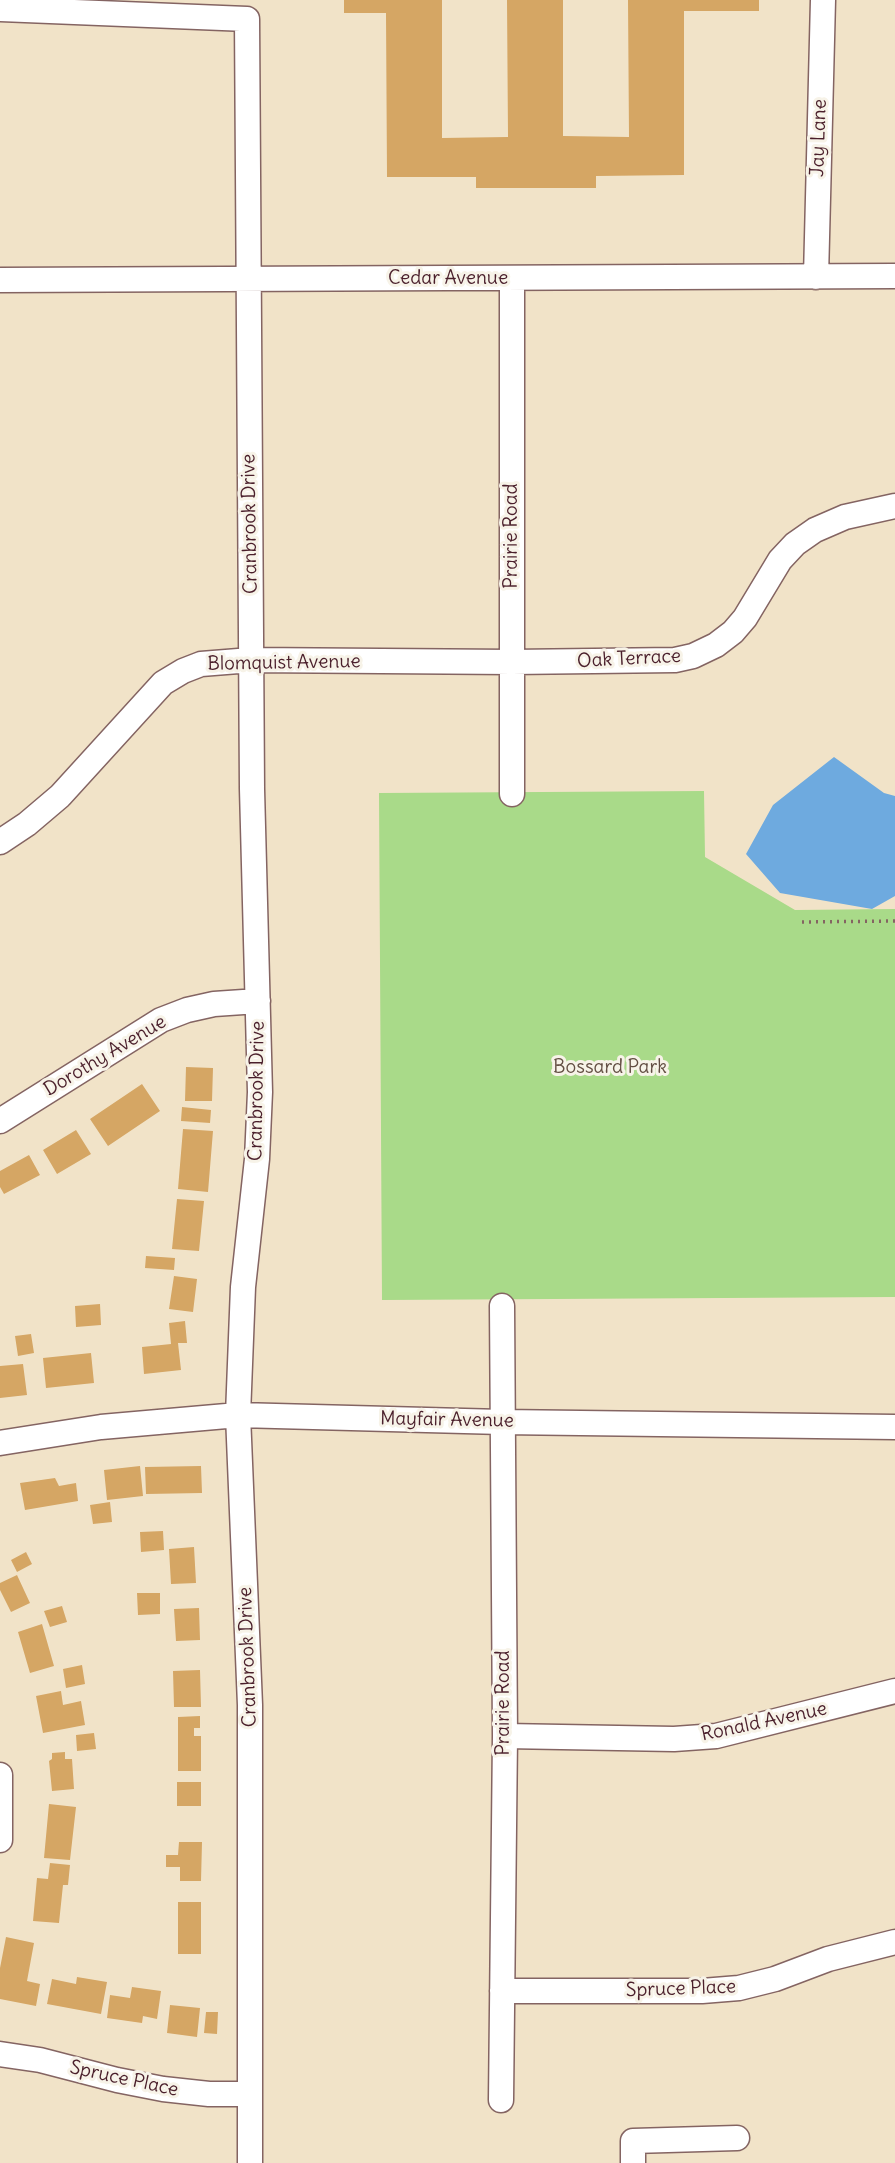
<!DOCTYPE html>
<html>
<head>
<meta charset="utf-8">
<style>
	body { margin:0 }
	canvas { display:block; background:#f1e3c8 }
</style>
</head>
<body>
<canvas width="895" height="2163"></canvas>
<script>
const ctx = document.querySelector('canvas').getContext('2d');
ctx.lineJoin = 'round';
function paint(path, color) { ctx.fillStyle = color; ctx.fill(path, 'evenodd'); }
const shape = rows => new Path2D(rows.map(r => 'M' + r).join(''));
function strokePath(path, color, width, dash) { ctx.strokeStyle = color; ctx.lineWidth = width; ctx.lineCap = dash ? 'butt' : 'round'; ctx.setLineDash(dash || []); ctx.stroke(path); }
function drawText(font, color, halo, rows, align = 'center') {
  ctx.font = font + ' Delius,sans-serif'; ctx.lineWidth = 6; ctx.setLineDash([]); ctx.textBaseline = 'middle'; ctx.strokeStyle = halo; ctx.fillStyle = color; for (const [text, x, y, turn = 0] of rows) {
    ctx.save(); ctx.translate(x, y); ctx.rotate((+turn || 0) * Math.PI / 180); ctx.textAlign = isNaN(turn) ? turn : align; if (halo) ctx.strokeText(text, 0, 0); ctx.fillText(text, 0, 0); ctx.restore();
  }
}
paint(shape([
	[704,791,705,857,795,910,895,909,895,1297,382,1300,379,793]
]), '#a9da89');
paint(shape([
	[834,757,884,793,895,796,895,896,872,909,780,893,746,854,773,805]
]), '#6eaadf');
paint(shape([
	[344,0,442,0,442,138,508,137,507,0,563,0,563,136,629,137,628,0,759,0,759,11,684,11,684,175,596,176,596,188,476,188,476,177,387,177,386,13,344,13],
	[186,1067,213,1068,212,1101,185,1101],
	[142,1084,160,1111,108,1146,90,1119],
	[182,1107,211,1110,210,1123,181,1121],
	[183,1129,213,1131,208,1192,178,1189],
	[76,1130,91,1154,57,1174,43,1150],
	[29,1155,40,1175,4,1194,0,1187,0,1171],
	[177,1199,204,1201,199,1251,172,1249],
	[146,1256,175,1258,174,1270,145,1268],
	[174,1276,197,1279,193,1312,169,1309],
	[100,1304,101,1325,76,1327,75,1306],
	[185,1321,187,1343,178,1343,181,1370,144,1374,142,1347,171,1344,169,1323],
	[31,1334,34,1353,18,1356,15,1336],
	[91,1353,94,1383,46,1388,43,1358],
	[23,1364,27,1395,0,1398,0,1366],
	[140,1466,143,1496,107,1500,104,1470],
	[201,1466,202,1493,146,1494,145,1467],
	[55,1478,59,1486,76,1483,78,1501,25,1510,20,1483],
	[110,1502,112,1522,93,1524,90,1505],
	[163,1531,164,1550,141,1552,140,1532],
	[194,1547,196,1583,171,1584,169,1549],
	[26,1552,32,1564,17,1572,11,1560],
	[17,1575,30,1603,11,1612,0,1590,0,1583],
	[137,1593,160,1593,160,1614,138,1615],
	[62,1606,67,1622,50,1627,44,1611],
	[199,1608,200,1640,176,1641,174,1609],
	[42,1624,54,1666,30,1673,18,1632],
	[82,1665,85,1684,66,1688,63,1669],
	[200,1670,201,1707,174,1707,173,1671],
	[61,1691,63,1705,81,1701,85,1725,43,1733,36,1696],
	[200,1716,200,1728,194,1728,194,1736,201,1736,201,1771,178,1771,178,1717],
	[94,1733,96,1749,77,1751,76,1735],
	[65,1752,65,1759,72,1759,74,1789,52,1791,49,1761,52,1759,52,1753],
	[177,1782,201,1782,201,1806,177,1806],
	[49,1804,76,1807,70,1860,44,1858],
	[179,1842,202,1842,201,1881,180,1881,180,1867,166,1867,166,1855,178,1855],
	[50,1863,70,1865,68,1885,63,1885,59,1923,33,1921,37,1878,48,1879],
	[178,1902,201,1902,201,1954,178,1954],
	[6,1937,34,1943,27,1981,40,1984,36,2006,0,1999,0,1968],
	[77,1977,107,1982,101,2014,47,2004,52,1979,76,1984],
	[132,1987,161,1991,157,2019,143,2016,142,2023,107,2018,110,1995,130,1998],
	[170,2005,200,2008,197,2037,167,2033],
	[206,2012,218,2012,217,2034,204,2033]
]), '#d5a664');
const minor = shape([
	[0,9,247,19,252,789,260,1092,257,1159,243,1287,238,1415,250,1705,250,2163],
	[816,277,823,0],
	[512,278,512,794],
	[0,280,895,276],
	[0,842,27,824,60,796,163,683,183,671,201,664,251,660,512,662,675,660,693,656,716,645,733,632,745,618,780,560,795,544,815,530,845,517,895,506],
	[0,1121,161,1020,187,1010,214,1004,258,1001],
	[0,1443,101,1427,238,1415,502,1422,895,1427],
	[505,1736,674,1739,716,1736,895,1691],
	[0,1775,0,1840],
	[502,1991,702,1991,739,1988,775,1979,828,1959,895,1942],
	[0,2054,40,2060,117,2080,163,2089,209,2094,250,2094],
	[501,2100,505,1736,502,1306],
	[633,2163,633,2141,737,2138]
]);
strokePath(minor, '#846462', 27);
strokePath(shape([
	[802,922,895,921]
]), '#846462', 3.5, [2, 5]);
strokePath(minor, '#fff', 24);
drawText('19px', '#4a1f2b', '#f7f3e8', [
	["Jay Lane",819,138,-88],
	["Cedar Avenue",448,279],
	["Cranbrook Drive",250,524,-91],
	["Prairie Road",512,536,-90],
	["Oak Terrace",629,659,-3],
	["Blomquist Avenue",284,663,-1],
	["Dorothy Avenue",105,1056,-31],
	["Cranbrook Drive",257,1091,-89],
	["Mayfair Avenue",447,1420,1],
	["Cranbrook Drive",248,1657,-92],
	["Prairie Road",504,1703,-90],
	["Ronald Avenue",764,1722,-12],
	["Spruce Place",681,1989,-2],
	["Spruce Place",124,2079,12]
]);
drawText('19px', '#624e42', '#f7f3e8', [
	["Bossard Park",610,1068]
]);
</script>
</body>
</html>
